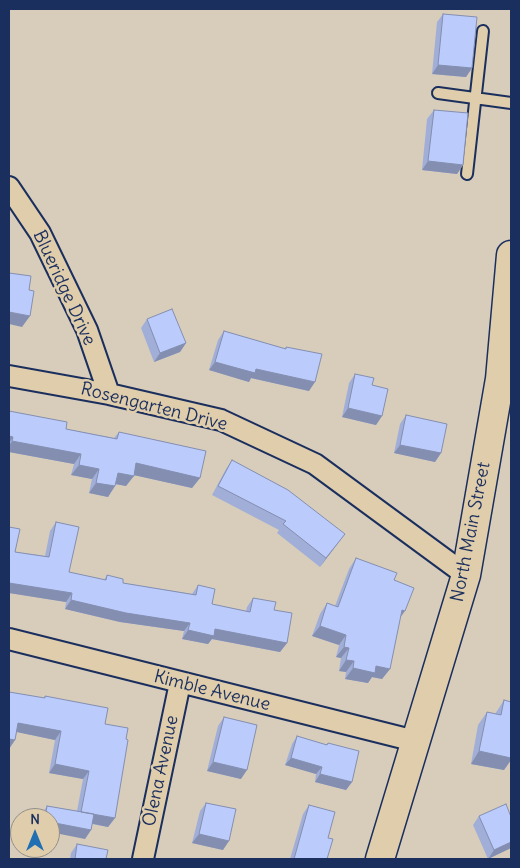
<!DOCTYPE html>
<html>
<head>
<meta charset="utf-8">
<style>
	body { margin:0 }
	#map { position:relative; width:520px; height:868px; overflow:hidden; background:#d8cdbb; font-family:Delius,sans-serif }
	canvas { display:block }
	.frame { position:absolute; inset:0; border:10px solid #1b2f5e; pointer-events:none }
	.north { position:absolute; left:10px; top:808px; width:50px; height:50px; box-sizing:border-box; background:#dfcdab; border:1px solid #918e8c; border-radius:50%; rotate:0deg; font-size:14px; font-weight:700; line-height:20px; text-align:center; color:#1b2f5e }
	.north::after { content:''; display:block; margin:auto; width:18px; height:22px; background:#1f6fb2; clip-path:polygon(50% 0,100% 100%,50% 72%,0 100%) }
</style>
</head>
<body>
<div id="map">
<canvas width="520" height="868"></canvas>
<div class="frame"></div>
<div class="north">N</div>
</div>
<script>
const ctx = document.querySelector('canvas').getContext('2d');
ctx.lineJoin = 'round';
const shape = rows => new Path2D(rows.map(r => 'M' + r).join(''));
function strokePath(path, color, width, dash) { ctx.strokeStyle = color; ctx.lineWidth = width; ctx.lineCap = dash ? 'butt' : 'round'; ctx.setLineDash(dash || []); ctx.stroke(path); }
function paint(path, color) { ctx.fillStyle = color; ctx.fill(path, 'evenodd'); }
function drawText(font, color, halo, rows, align = 'center') {
  ctx.font = font + ' Delius,sans-serif'; ctx.lineWidth = 5; ctx.setLineDash([]); ctx.textBaseline = 'middle'; ctx.strokeStyle = halo; ctx.fillStyle = color; for (const [text, x, y, turn = 0] of rows) {
    ctx.save(); ctx.translate(x, y); ctx.rotate((+turn || 0) * Math.PI / 180); ctx.textAlign = isNaN(turn) ? turn : align; if (halo) ctx.strokeText(text, 0, 0); ctx.fillText(text, 0, 0); ctx.restore();
  }
}
const service = shape([
	[438,93,511,103],
	[467,174,483,31]
]);
const minor = shape([
	[9,187,40,233,87,330,109,394],
	[9,376,109,394,221,420,315,464,466,575],
	[9,639,415,741],
	[143,859,180,683]
]);
const secondary = shape([
	[380,859,466,575,500,379,511,255]
]);
strokePath(service, '#1b2f5e', 14);
strokePath(minor, '#1b2f5e', 24);
strokePath(secondary, '#1b2f5e', 31);
strokePath(service, '#dfcdab', 10);
strokePath(minor, '#dfcdab', 20);
strokePath(secondary, '#dfcdab', 28);
paint(shape([
	[443,14,472,68,466,77,432,74,437,22],
	[434,110,463,165,457,174,422,170,427,119],
	[147,319,186,343,180,352,154,362,141,328],
	[224,331,285,349,286,347,309,391,251,378,249,382,209,370,218,340],
	[355,374,372,385,382,416,376,425,342,417,349,383],
	[9,411,66,429,114,438,119,432,200,478,192,488,134,475,126,486,115,484,115,486,108,497,89,493,92,479,71,475,74,464,9,452],
	[406,415,441,453,435,462,394,453,400,424],
	[232,460,345,534,320,567,277,533,279,530,212,495,226,469],
	[56,522,69,572,104,580,107,575,123,583,192,594,198,585,212,604,246,611,247,607,253,598,274,610,287,643,280,652,212,639,208,644,182,639,184,631,120,622,65,609,66,602,9,593,9,527,15,552,45,556,50,531],
	[356,558,400,617,390,669,382,679,372,677,368,683,345,679,346,672,339,671,341,658,336,657,339,645,312,636,320,614,327,603,335,606,349,569],
	[9,692,44,698,45,696,105,724,115,818,108,827,92,824,91,830,85,839,50,818,41,818,41,815,47,806,77,811,83,779,49,773,55,740,17,732,15,740,9,749],
	[504,700,511,702,511,760,504,770,471,764,478,725,487,712,495,714],
	[224,717,241,779,207,771,218,726],
	[297,736,326,745,328,743,352,782,346,790,315,782,316,774,285,765,292,744],
	[206,803,223,850,192,843,200,811],
	[309,805,328,838,327,859,290,859,303,814],
	[479,816,511,817,511,848,488,859,473,825],
	[77,844,106,859,70,859,71,853]
]), '#a1afd8');
paint(shape([
	[438,65,472,68,466,77,432,74],
	[428,161,463,165,457,174,422,170],
	[9,312,30,316,22,327,9,324],
	[186,343,180,352,154,362,160,353],
	[215,362,256,369,315,382,309,391,251,378,249,382,209,370],
	[348,408,382,416,376,425,342,417],
	[9,436,13,437,9,443],
	[12,441,81,454,74,464,9,452,9,446],
	[400,445,441,453,435,462,394,453],
	[136,463,200,478,192,488,129,474],
	[79,465,99,469,92,479,71,475],
	[118,473,134,476,126,486,110,483],
	[96,483,115,486,108,497,89,493],
	[345,534,338,543,320,567,326,558],
	[9,583,72,593,66,602,9,593],
	[71,600,190,623,184,631,120,622,65,609],
	[402,610,405,611,397,622],
	[320,626,346,635,339,645,312,636],
	[215,629,287,643,280,652,212,639,208,644,182,639,188,630],
	[344,647,349,648,341,658,336,657],
	[346,660,354,661,346,672,339,671],
	[376,666,390,669,382,679,372,677,368,683,345,679,353,668],
	[18,723,61,731,55,740,12,731],
	[9,739,15,740,9,749],
	[479,751,511,758,511,760,504,770,471,764],
	[291,758,322,767,316,774,285,765],
	[213,762,247,770,241,779,207,771],
	[55,764,89,771,83,779,49,773],
	[320,774,352,782,346,790,315,782],
	[81,812,115,818,108,827,75,820],
	[50,822,91,830,85,839,50,832],
	[199,834,229,841,223,850,192,843],
	[511,842,511,848,488,859,494,850]
]), '#838eb0');
const building = shape([
	[443,14,477,17,472,68,438,65,443,14],
	[434,110,468,113,463,165,428,161,434,110],
	[9,273,31,276,29,290,34,291,30,316,9,312,9,273],
	[172,309,186,343,160,353,147,319,172,309],
	[224,331,286,349,286,347,322,354,315,382,256,369,255,373,215,362,224,331],
	[355,374,374,378,372,385,388,389,382,416,348,408,355,374],
	[9,411,67,422,66,429,117,439,119,432,206,451,200,478,136,463,134,476,118,473,115,486,96,483,99,469,79,465,81,454,12,441,13,437,9,436,9,411],
	[406,415,447,424,441,453,400,445,406,415],
	[232,460,288,490,345,534,326,558,283,524,286,521,218,486,232,460],
	[56,522,79,527,69,572,106,580,107,575,123,579,123,583,196,595,198,585,215,589,212,604,250,612,253,598,276,602,274,610,292,613,287,643,215,629,214,636,188,630,190,623,126,613,71,600,72,593,9,583,9,527,20,529,15,552,49,557,56,522],
	[356,558,397,573,394,580,414,588,405,611,402,610,390,669,376,666,375,673,353,668,354,661,346,660,349,648,344,647,346,635,320,626,327,603,338,607,356,558],
	[9,692,45,698,45,696,108,708,105,724,128,728,126,739,128,740,115,818,81,812,89,771,55,764,61,731,18,723,15,740,9,739,9,742,9,692],
	[504,700,511,702,511,758,479,751,487,712,501,715,504,700],
	[224,717,257,725,247,770,213,762,224,717],
	[297,736,327,745,328,743,359,751,352,782,320,774,322,767,291,758,297,736],
	[206,803,236,809,229,841,199,834,206,803],
	[506,804,511,817,511,842,494,850,479,816,506,804],
	[309,805,335,812,328,838,333,839,327,859,294,859,309,805],
	[47,806,94,814,91,830,50,822,50,818,45,818,47,806],
	[77,844,108,850,106,859,75,859,77,844]
]);
paint(building, '#bbcbfb');
strokePath(building, '#838eb0', 1);
drawText('18px', '#1b2f5e', '#dfcdab', [
	["Blueridge Drive",64,288,65],
	["Rosengarten Drive",154,407,14],
	["North Main Street",471,532,-79],
	["Kimble Avenue",212,691,14],
	["Olena Avenue",161,771,-78]
]);
</script>
</body>
</html>
